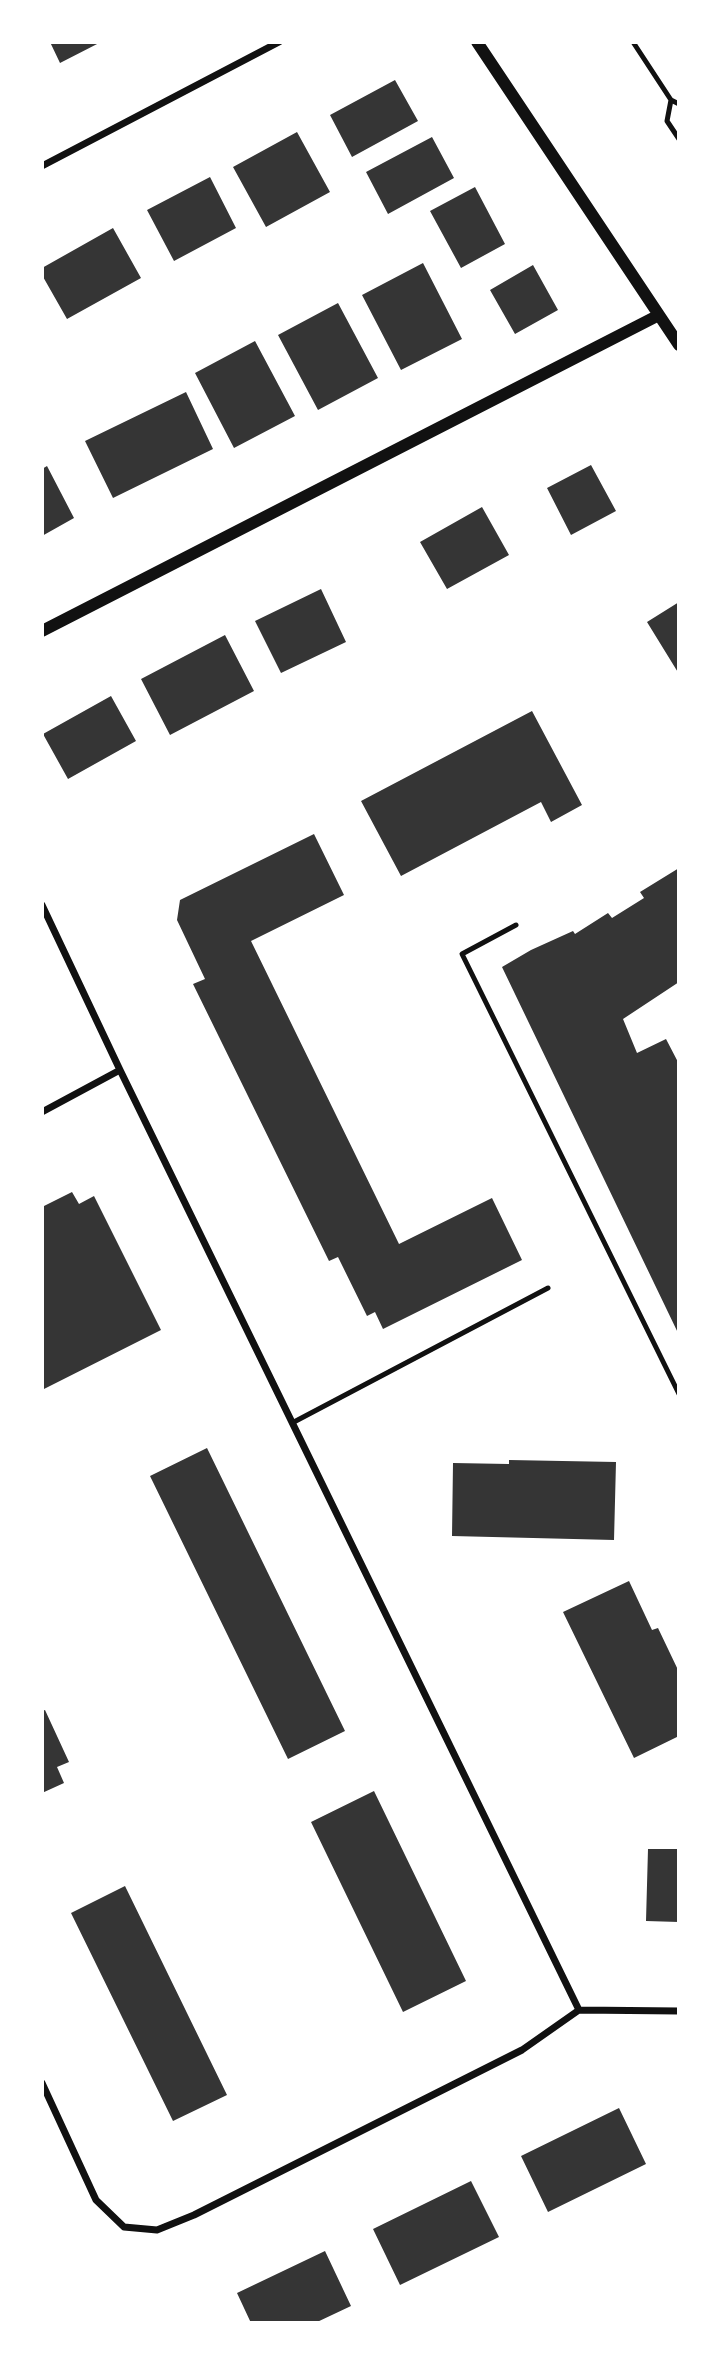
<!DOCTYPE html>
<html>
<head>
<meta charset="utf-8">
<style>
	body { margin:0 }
	#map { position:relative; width:721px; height:2365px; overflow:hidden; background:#fff; font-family:Lato,sans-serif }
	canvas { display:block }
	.frame { position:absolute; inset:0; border:44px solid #fff; pointer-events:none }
</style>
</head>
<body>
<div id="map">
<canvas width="721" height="2365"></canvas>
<div class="frame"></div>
</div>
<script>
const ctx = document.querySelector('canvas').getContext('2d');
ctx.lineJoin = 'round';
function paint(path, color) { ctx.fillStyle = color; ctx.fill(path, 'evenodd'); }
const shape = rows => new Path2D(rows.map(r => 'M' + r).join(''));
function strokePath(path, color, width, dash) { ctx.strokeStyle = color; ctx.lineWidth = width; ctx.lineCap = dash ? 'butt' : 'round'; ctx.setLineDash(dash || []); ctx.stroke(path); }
paint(shape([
	[50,42,101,42,60,63],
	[395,80,418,121,352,157,330,115],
	[297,132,330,192,266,227,233,167],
	[432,137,454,178,388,214,366,172],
	[210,177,236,228,174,261,147,210],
	[475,187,505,244,461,268,430,211],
	[113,228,141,278,67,319,42,275,42,268],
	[423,263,462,339,401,370,362,295],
	[533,265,558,310,515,334,490,290],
	[338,303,378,378,318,410,278,335],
	[255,341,295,416,234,448,195,373],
	[186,392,213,449,113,498,85,441],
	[591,465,616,511,571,535,547,488],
	[47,466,74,518,42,536,42,469],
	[482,507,509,555,447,589,420,542],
	[321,589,346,642,281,673,255,621],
	[679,602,679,674,647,622],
	[225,635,254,691,170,735,141,679],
	[111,696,136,741,68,779,43,734],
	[532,711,582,805,551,822,541,802,401,876,361,801],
	[314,834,344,895,251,941,399,1244,492,1198,522,1260,383,1329,375,1312,367,1316,338,1257,329,1261,193,984,205,979,177,920,180,900],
	[679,868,679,982,623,1019,637,1053,666,1039,679,1064,679,1335,502,967,531,950,573,931,575,934,608,913,612,918,644,898,640,892],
	[72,1192,79,1204,94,1196,161,1330,42,1390,42,1207],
	[207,1448,345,1731,288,1759,150,1476],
	[509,1460,616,1462,614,1540,452,1536,453,1463,509,1464],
	[629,1581,652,1630,658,1628,679,1672,679,1736,634,1758,563,1612],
	[45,1710,69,1762,57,1767,64,1783,42,1793,42,1711],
	[374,1791,466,1981,403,2012,311,1822],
	[648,1849,679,1849,679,1922,646,1921],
	[125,1886,227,2095,173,2121,71,1913],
	[619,2108,646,2164,548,2212,521,2156],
	[471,2181,499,2237,400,2285,373,2229],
	[325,2251,351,2306,315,2323,251,2323,237,2293]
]), '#353535');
strokePath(shape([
	[633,42,671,100,679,104],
	[671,100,667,121,679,139],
	[516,925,462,954,679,1394],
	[292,1423,548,1288]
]), '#111', 5);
strokePath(shape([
	[42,166,279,42],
	[42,905,120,1070,579,2010],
	[42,1112,120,1070],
	[579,2010,679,2011],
	[42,2083,96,2200,124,2227,157,2230,194,2215,522,2050,579,2010]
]), '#111', 7);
strokePath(shape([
	[477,42,679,345],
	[42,631,659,315]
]), '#111', 12);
</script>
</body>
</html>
